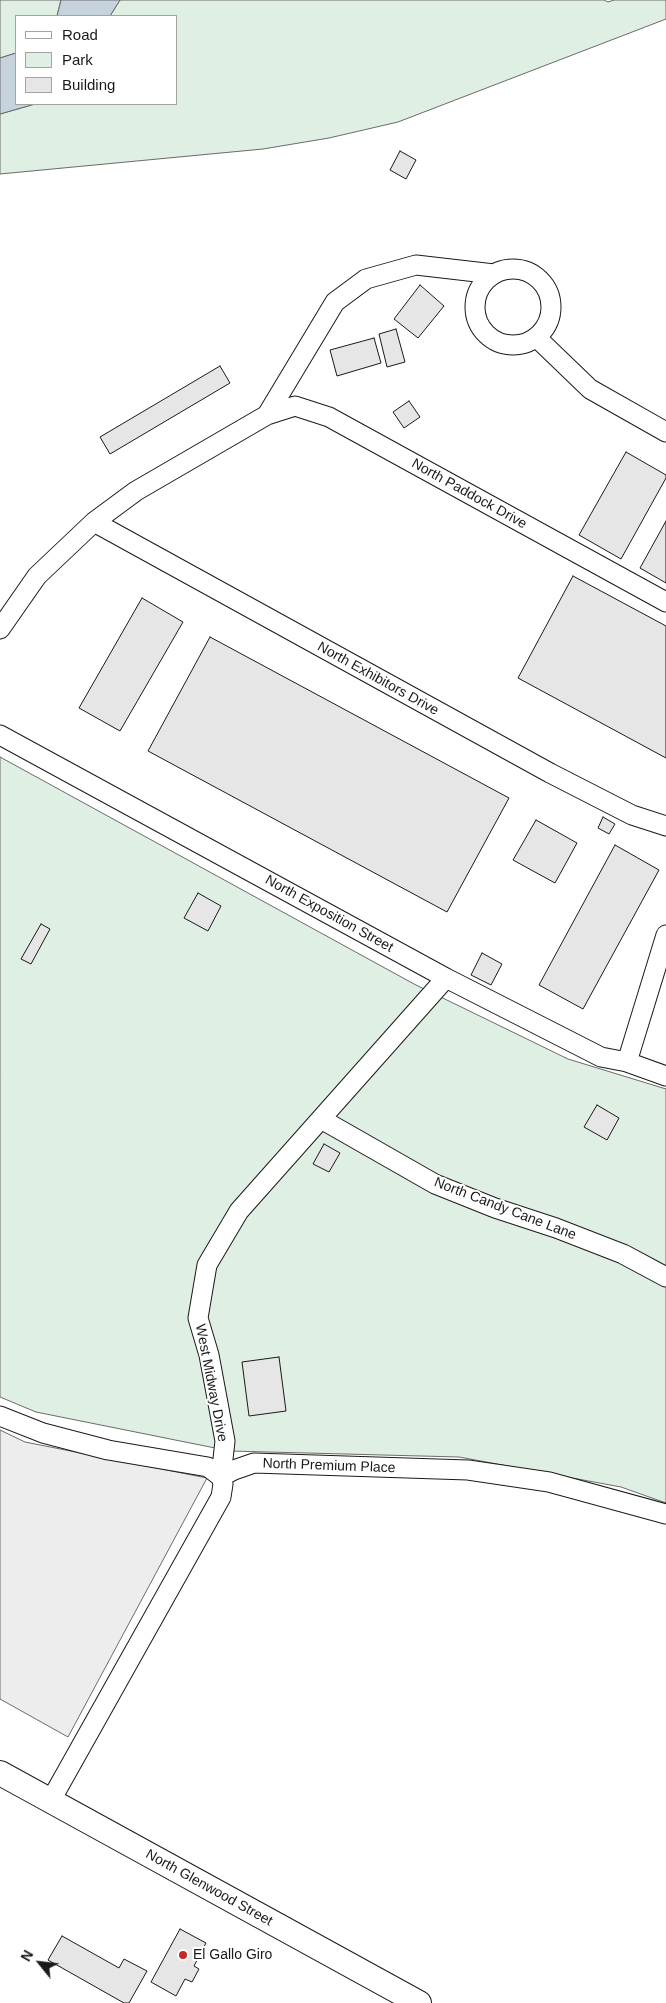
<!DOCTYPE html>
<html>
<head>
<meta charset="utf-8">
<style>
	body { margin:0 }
	#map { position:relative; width:666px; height:2003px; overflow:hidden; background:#fff; font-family:Helvetica,sans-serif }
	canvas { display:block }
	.legend { position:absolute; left:15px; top:15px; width:162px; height:90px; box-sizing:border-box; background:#fff; border:1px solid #a3a3a3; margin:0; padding:6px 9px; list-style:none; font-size:15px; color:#1a1a1a }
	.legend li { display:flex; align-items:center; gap:10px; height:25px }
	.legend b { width:25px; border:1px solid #a3a3a3 }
	.north { position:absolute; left:15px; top:1938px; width:50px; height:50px; -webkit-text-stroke:4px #fff; paint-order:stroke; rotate:299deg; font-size:14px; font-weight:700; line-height:20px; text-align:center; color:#1a1a1a }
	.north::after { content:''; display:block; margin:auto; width:18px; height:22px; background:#1a1a1a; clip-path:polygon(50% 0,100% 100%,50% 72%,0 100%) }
</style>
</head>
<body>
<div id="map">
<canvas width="666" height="2003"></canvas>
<ul class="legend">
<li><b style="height:6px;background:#fff"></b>Road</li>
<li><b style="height:14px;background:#e0efe3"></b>Park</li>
<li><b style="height:14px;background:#e6e6e6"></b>Building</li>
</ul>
<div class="north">N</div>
</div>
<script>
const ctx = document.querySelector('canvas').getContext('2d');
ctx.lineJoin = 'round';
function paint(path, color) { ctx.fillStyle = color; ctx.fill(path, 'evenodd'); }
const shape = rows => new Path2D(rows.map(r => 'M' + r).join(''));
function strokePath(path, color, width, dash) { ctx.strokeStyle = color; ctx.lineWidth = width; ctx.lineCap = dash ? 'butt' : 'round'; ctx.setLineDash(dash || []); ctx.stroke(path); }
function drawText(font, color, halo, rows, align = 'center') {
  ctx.font = font + ' Helvetica,sans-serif'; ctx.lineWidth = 4; ctx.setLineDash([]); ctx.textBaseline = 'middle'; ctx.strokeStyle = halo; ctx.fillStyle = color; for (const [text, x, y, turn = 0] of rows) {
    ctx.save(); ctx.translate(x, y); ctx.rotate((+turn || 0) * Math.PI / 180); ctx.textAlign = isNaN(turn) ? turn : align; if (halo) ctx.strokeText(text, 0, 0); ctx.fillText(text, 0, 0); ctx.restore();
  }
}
const green = shape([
	[0,0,61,0,57,16,16,16,16,53,0,58,0,0],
	[120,0,604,0,608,2,614,0,666,0,666,19,398,122,329,138,263,149,0,174,0,114,35,104,176,104,176,16,110,16,120,0],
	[0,757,414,984,568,1059,666,1089,666,1503,621,1487,459,1457,230,1451,36,1412,0,1397,0,757]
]);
paint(green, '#e0efe3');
strokePath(green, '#6a6a6a', 1);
const parking = shape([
	[0,1430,25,1442,207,1478,68,1737,0,1699,0,1430]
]);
paint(parking, '#ededed');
strokePath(parking, '#6a6a6a', 1);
const water = shape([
	[61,0,120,0,110,16,57,16,61,0],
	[16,53,16,104,35,104,0,114,0,58,16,53]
]);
paint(water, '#c6d2dc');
strokePath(water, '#6a6a6a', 1);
const building = shape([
	[400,151,416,160,406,179,390,170,400,151],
	[420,285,444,306,418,338,394,319,420,285],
	[396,329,405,362,387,367,379,334,396,329],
	[374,338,381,363,337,376,330,350,374,338],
	[220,366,230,383,110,454,100,437,220,366],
	[409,401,420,417,404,428,393,412,409,401],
	[626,452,666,475,666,478,621,559,579,535,626,452],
	[666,521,666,583,640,568,666,521],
	[573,576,666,626,666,758,518,678,573,576],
	[142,598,183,622,120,731,79,708,142,598],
	[210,637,509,798,447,912,148,751,210,637],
	[603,817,615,824,609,834,598,828,603,817],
	[536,820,577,843,555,883,513,860,536,820],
	[615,845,659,870,583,1009,539,985,615,845],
	[198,893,221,906,208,931,184,918,198,893],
	[41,924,50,929,31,964,21,959,41,924],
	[482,953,502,964,491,985,471,975,482,953],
	[597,1105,619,1118,607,1140,584,1127,597,1105],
	[324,1144,340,1153,329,1172,313,1164,324,1144],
	[279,1357,286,1411,249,1416,242,1362,279,1357],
	[180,1929,206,1943,194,1966,199,1969,192,1982,185,1979,176,1996,151,1982,180,1929],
	[62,1936,119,1968,124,1959,147,1971,129,2003,124,2003,48,1960,62,1936]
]);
paint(building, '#e6e6e6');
strokePath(building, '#1a1a1a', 1);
const minor = shape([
	'475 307a38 38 0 1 1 76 0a38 38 0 1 1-76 0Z',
	[536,337,590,389,666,432],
	[267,415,295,406,329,417,666,602],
	[94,522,550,773,632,815,666,826],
	[0,629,37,576,94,522,136,491,267,415,335,302,366,279,416,265,494,274],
	[0,735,446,978,601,1057,627,1062,666,1076],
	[627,1062,666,935],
	[321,1119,435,1184,495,1208,556,1228,623,1254,666,1277],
	[0,1416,43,1433,108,1450,208,1467,221,1477,234,1470,254,1463,468,1470,549,1482,666,1514],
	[51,1800,221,1497,223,1484,221,1477,225,1441,209,1355,198,1318,207,1265,239,1211,446,978]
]);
const major = shape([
	[0,1773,419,2003]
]);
strokePath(minor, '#1a1a1a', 21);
strokePath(major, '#1a1a1a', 26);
strokePath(minor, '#fff', 19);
strokePath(major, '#fff', 24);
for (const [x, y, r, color] of [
	[183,1955,5,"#c62828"]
]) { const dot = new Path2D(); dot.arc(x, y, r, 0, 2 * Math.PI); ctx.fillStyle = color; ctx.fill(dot); strokePath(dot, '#fff', 2); }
drawText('14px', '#1a1a1a', '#fff', [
	["North Paddock Drive",469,494,29],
	["North Exhibitors Drive",378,679,29],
	["North Exposition Street",329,914,29],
	["North Candy Cane Lane",505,1209,21],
	["West Midway Drive",211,1383,79],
	["North Premium Place",329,1466,2],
	["North Glenwood Street",209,1888,29]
]);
drawText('14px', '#1a1a1a', '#fff', [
	["El Gallo Giro",193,1955]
], 'left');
</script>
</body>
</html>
